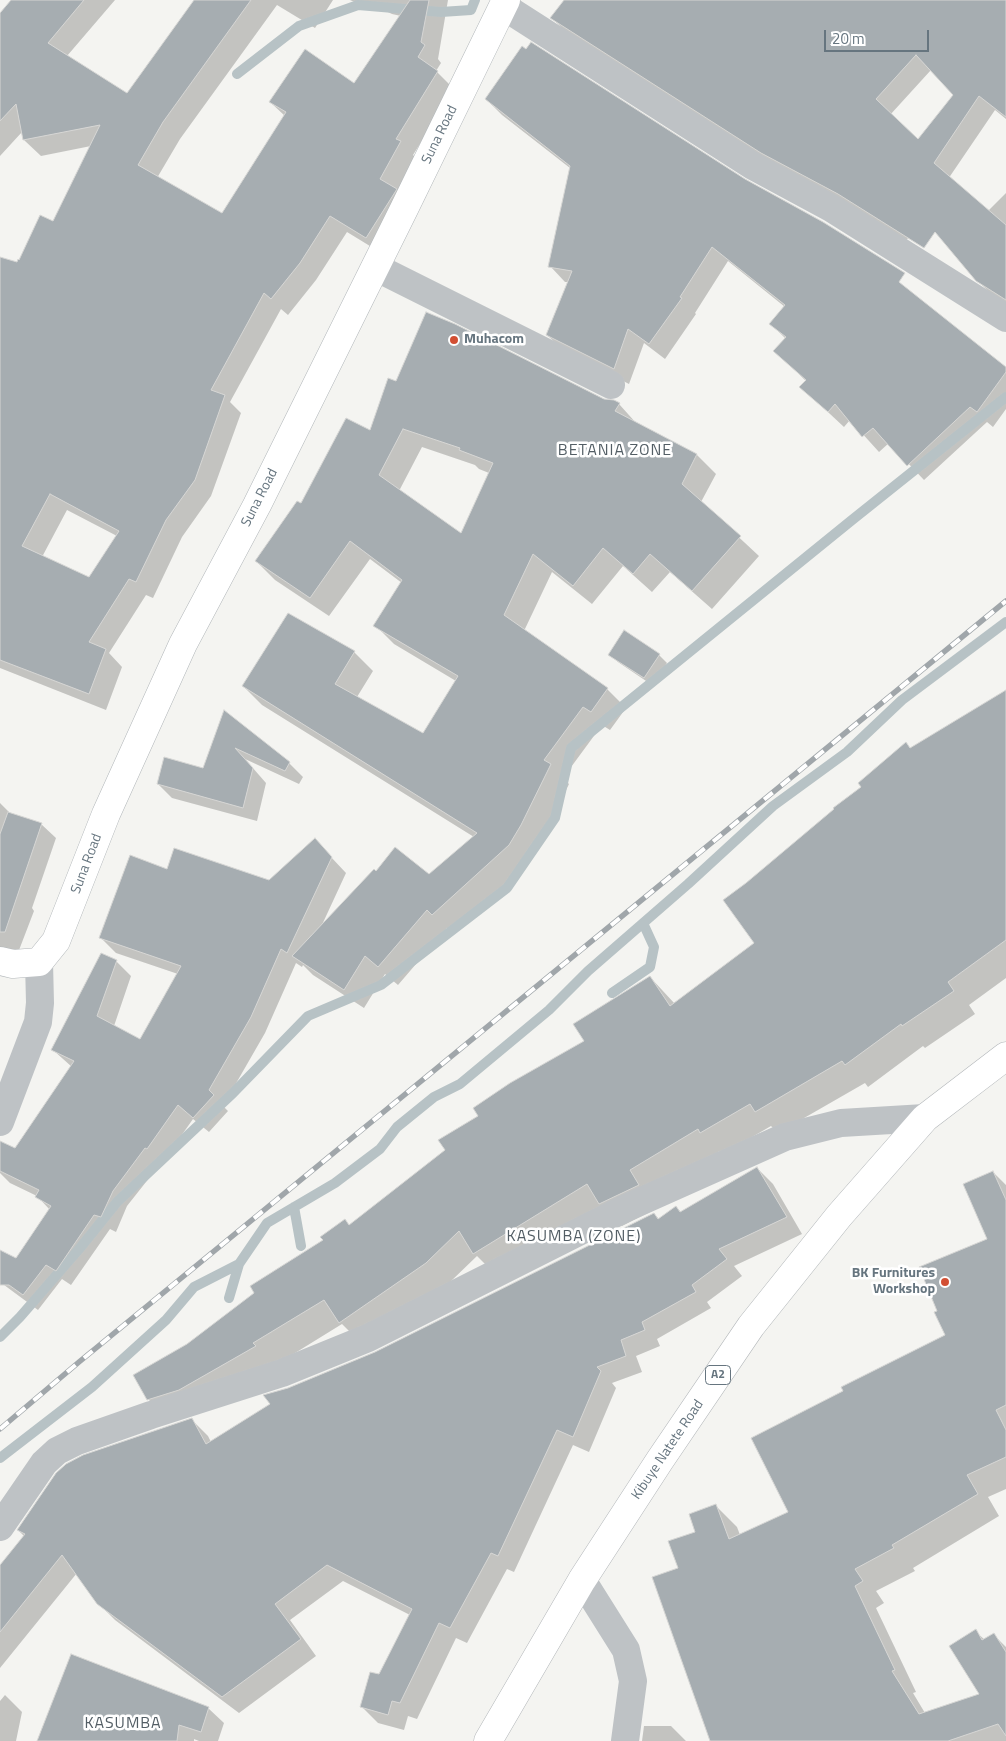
<!DOCTYPE html>
<html>
<head>
<meta charset="utf-8">
<style>
	body { margin:0 }
	#map { position:relative; width:1006px; height:1741px; overflow:hidden; background:#f4f4f1; font-family:"Titillium Web",sans-serif }
	canvas { display:block }
	.scale { position:absolute; left:824px; top:30px; width:105px; height:22px; box-sizing:border-box; border:2px solid #66757f; border-top:0; padding-left:6px; font-size:15px; line-height:18px; white-space:nowrap; color:#66757f; -webkit-text-stroke:4px #fff; paint-order:stroke }
</style>
</head>
<body>
<div id="map">
<canvas width="1006" height="1741"></canvas>
<div class="scale">20 m</div>
</div>
<script>
const ctx = document.querySelector('canvas').getContext('2d');
ctx.lineJoin = 'round';
function paint(path, color) { ctx.fillStyle = color; ctx.fill(path, 'evenodd'); }
const shape = rows => new Path2D(rows.map(r => 'M' + r).join(''));
function strokePath(path, color, width, dash) { ctx.strokeStyle = color; ctx.lineWidth = width; ctx.lineCap = dash ? 'butt' : 'round'; ctx.setLineDash(dash || []); ctx.stroke(path); }
function drawText(font, color, halo, rows, align = 'center') {
  ctx.font = font + ' "Titillium Web",sans-serif'; ctx.lineWidth = 5; ctx.setLineDash([]); ctx.textBaseline = 'middle'; ctx.strokeStyle = halo; ctx.fillStyle = color; for (const [text, x, y, turn = 0] of rows) {
    ctx.save(); ctx.translate(x, y); ctx.rotate((+turn || 0) * Math.PI / 180); ctx.textAlign = isNaN(turn) ? turn : align; if (halo) ctx.strokeText(text, 0, 0); ctx.fillText(text, 0, 0); ctx.restore();
  }
}
paint(shape([
	[13,0,115,0,67,56,128,95,196,0,333,0,315,28,277,5,180,139,157,178,223,215,285,116,270,102,355,85,401,16,392,14,365,1,363,6,350,0,448,0,438,59,441,63,436,71,454,89,413,155,417,159,383,254,347,232,316,280,288,315,281,309,230,402,241,413,211,496,182,537,153,598,146,595,109,653,122,667,106,710,0,668,0,258,18,263,53,222,91,146,41,156,24,140,22,132,0,156,0,15],
	[67,510,117,536,90,579,42,557],
	[565,0,1006,0,1006,119,995,110,906,241,778,167,567,33,552,18],
	[931,70,955,95,918,140,890,115],
	[486,99,872,293,1006,369,1006,409,993,427,987,422,924,480,889,443,879,452,850,420,844,427,801,387,806,381,775,351,786,339,771,324,785,307,728,261,695,313,696,314,665,359,644,343,629,384,563,350,547,335,569,282,565,282,550,266,570,168,502,115],
	[1006,193,1006,304,993,296,977,280,988,211],
	[396,382,604,400,619,404,637,424,697,455,716,474,701,502,759,556,712,609,670,572,652,592,623,566,592,604,552,572,524,631,607,689,626,708,610,730,602,725,563,778,569,784,540,844,527,864,452,933,447,928,398,985,385,974,364,1008,313,975,303,965,302,967,296,963,265,1033,223,1106,228,1111,209,1132,193,1119,162,1163,161,1163,127,1206,116,1232,110,1229,71,1285,62,1279,38,1310,0,1282,0,1251,16,1259,50,1210,37,1196,10,1183,0,1173,0,1158,15,1149,72,1067,53,1050,116,961,131,976,114,1026,141,1040,178,974,116,953,101,938,168,871,269,882,315,840,346,873,321,927,376,873,430,876,474,837,262,705,243,686,354,652,373,671,357,697,424,735,456,681,394,644,375,625,402,583,370,559,329,616,275,580,256,561,301,505,371,432],
	[422,447,475,465,479,469,489,473,461,535,399,491],
	[610,654,659,655,667,663,652,685,618,662],
	[1006,691,1006,978,969,1005,975,1014,925,1048,923,1046,868,1087,865,1083,778,1133,771,1126,723,1154,720,1151,651,1192,660,1207,622,1226,605,1208,496,1275,477,1256,448,1284,362,1344,342,1324,274,1366,170,1421,148,1399,188,1346,324,1240,345,1221,350,1226,446,1151,480,1116,586,1042,650,977,675,1004,755,943,747,884,911,749],
	[225,712,289,763,303,777,299,784,245,759,266,783,257,821,172,798,158,784,203,769],
	[0,803,11,814,41,824,56,838,32,908,34,911,16,958,0,951],
	[757,1168,773,1184,802,1234,734,1266,742,1276,707,1302,711,1308,657,1339,660,1346,636,1356,642,1372,612,1383,616,1388,589,1452,573,1445,514,1572,507,1569,467,1643,456,1638,417,1719,408,1716,404,1730,378,1723,362,1707,380,1676,410,1615,343,1581,290,1620,316,1656,239,1713,115,1620,98,1603,77,1573,0,1668,0,1567,25,1537,18,1530,192,1420,208,1436,211,1442,272,1404,288,1389,375,1353,654,1214,659,1219,676,1207,681,1212],
	[993,1172,1006,1185,1006,1489,988,1497,999,1516,913,1568,915,1571,876,1591,884,1603,876,1608,916,1692,913,1693,925,1713,981,1694,975,1631,985,1640,994,1635,1006,1647,1006,1741,711,1741,679,1569,697,1532,715,1505,737,1527,740,1535,789,1513,845,1392,947,1336,988,1240],
	[5,1695,22,1712,16,1741,0,1741,0,1701],
	[208,1708,224,1723,218,1741,199,1741,194,1739,194,1741,39,1741],
	[644,1726,671,1726,686,1741,642,1741]
]), '#0003');
strokePath(shape([
	[237,74,299,26,358,5,441,12,471,10,475,0],
	[612,993,650,967,654,947,643,923],
	[294,1207,301,1246],
	[229,1298,239,1264,267,1223,335,1183,380,1149,397,1127,434,1097,460,1084,549,1010,588,971,688,884,773,806,847,752,902,700,1006,622],
	[0,1337,20,1317,80,1248,117,1202,233,1093,308,1016,381,985,507,888,555,818,571,748,852,520,1006,397],
	[0,1458,92,1387,166,1320,194,1287,239,1264]
]), '#b7c2c5', 10);
const building = shape([
	[11,0,84,0,48,43,127,93,194,0,251,0,163,122,138,165,222,213,286,112,269,102,305,49,354,83,410,0,429,0,421,42,425,45,418,57,438,71,396,139,401,141,380,179,397,189,366,238,330,216,300,263,271,299,264,293,211,390,225,395,195,480,166,520,136,582,129,579,89,642,106,649,89,694,0,660,0,257,17,262,18,259,19,260,40,215,53,221,100,125,23,140,16,104,0,121,0,13,11,0],
	[50,494,119,531,89,577,22,546,50,494],
	[564,0,1006,0,1006,117,979,96,934,163,1006,225,1006,300,976,281,935,232,924,248,838,194,761,153,550,18,564,0],
	[916,55,953,95,918,139,876,99,916,55],
	[531,42,745,179,823,222,905,273,899,282,1006,367,1006,372,977,412,970,407,907,466,873,428,862,437,835,404,828,412,799,387,806,380,773,351,786,337,769,324,785,305,712,247,680,297,682,298,649,344,628,329,614,369,546,335,572,271,548,267,570,166,485,99,522,46,526,49,531,42],
	[426,312,455,324,604,399,614,400,620,403,615,411,697,454,682,484,741,536,692,591,650,554,633,574,603,548,573,586,533,554,504,615,608,688,591,712,583,707,544,760,551,764,521,825,509,845,432,915,427,910,378,967,365,956,344,990,292,956,374,869,376,871,395,847,429,874,477,833,242,686,288,613,355,651,335,684,423,733,458,676,373,626,402,580,350,541,310,598,255,561,297,501,301,503,346,418,370,430,388,378,396,381,426,312],
	[403,429,460,448,459,450,493,463,461,533,379,475,403,429],
	[624,630,660,654,644,678,608,655,624,630],
	[1006,690,1006,940,948,982,954,991,902,1026,901,1024,845,1065,842,1061,755,1112,750,1104,700,1133,698,1129,630,1170,639,1185,599,1204,587,1184,473,1254,459,1231,426,1263,339,1323,324,1300,253,1343,256,1346,179,1390,147,1400,133,1375,187,1344,254,1293,250,1286,323,1240,320,1237,345,1219,349,1225,445,1150,438,1140,478,1116,473,1108,510,1083,584,1041,573,1024,650,976,670,1006,754,943,723,900,746,883,834,809,833,808,861,787,858,783,906,742,910,748,1006,690],
	[224,710,290,762,285,771,235,748,253,768,243,808,157,784,164,757,203,768,224,710],
	[8,812,42,823,5,932,0,932,0,834,8,812],
	[315,838,332,857,287,953,281,949,251,1017,209,1090,214,1095,193,1118,178,1105,147,1149,145,1148,113,1191,101,1217,94,1215,56,1271,46,1265,23,1295,9,1285,0,1285,0,1250,16,1258,51,1206,35,1197,39,1190,0,1171,0,1141,15,1148,74,1061,51,1050,101,953,117,960,97,1016,140,1039,181,966,99,938,130,855,167,869,174,848,269,880,315,838],
	[757,1167,787,1217,719,1249,727,1259,692,1285,696,1292,642,1322,645,1330,621,1340,626,1356,597,1367,601,1371,573,1437,557,1430,498,1556,491,1553,450,1628,439,1623,400,1703,392,1701,388,1715,360,1707,370,1672,379,1674,412,1609,327,1565,275,1604,301,1639,222,1697,97,1604,62,1555,0,1632,0,1565,25,1534,17,1530,56,1473,66,1464,83,1455,192,1418,206,1444,270,1404,263,1395,288,1388,375,1352,654,1213,658,1219,676,1206,680,1212,757,1167],
	[993,1171,1006,1200,1006,1405,996,1410,1006,1430,1006,1457,967,1475,978,1494,892,1545,894,1548,855,1569,863,1581,855,1586,895,1670,892,1671,919,1714,979,1694,949,1646,976,1629,982,1640,994,1633,1006,1652,1006,1736,998,1724,948,1741,710,1741,652,1577,678,1568,668,1541,695,1532,689,1514,716,1504,729,1539,788,1512,751,1438,843,1391,841,1387,945,1335,934,1312,937,1311,919,1267,987,1239,963,1184,993,1171],
	[71,1654,209,1707,201,1732,179,1725,177,1741,37,1741,71,1654]
]);
paint(building, '#a6adb1');
strokePath(building, '#d6d6d4', 1);
const secondary = shape([
	[0,961,13,964,39,962,56,941,106,814,183,644,257,505,404,209,506,0]
]);
const primary = shape([
	[488,1741,582,1580,660,1460,751,1326,839,1216,925,1118,1006,1056]
]);
strokePath(secondary, '#b1b6b9', 29);
strokePath(primary, '#b2b6b9', 29);
strokePath(shape([
	[503,6,753,166,831,208,1006,318],
	[375,267,611,385],
	[0,1122,38,1022,40,1003,39,962],
	[0,1527,44,1463,57,1451,77,1441,151,1415,282,1373,368,1338,626,1208,785,1137,841,1123,925,1118],
	[582,1580,626,1650,633,1681,625,1741]
]), '#bec2c5', 28);
strokePath(secondary, '#fff', 28);
strokePath(primary, '#fff', 28);
const rail = shape([
	[0,1429,79,1362,1006,601]
]);
strokePath(rail, '#a0a6aa', 5.5);
strokePath(rail, '#fff', 4, [11]);
for (const [x, y, r, color] of [
	[454,340,5,"#d24f33"],
	[945,1282,5,"#d24f33"]
]) { const dot = new Path2D(); dot.arc(x, y, r, 0, 2 * Math.PI); ctx.fillStyle = color; ctx.fill(dot); strokePath(dot, '#fff', 2); }
for (const [x, y, w] of [
	[718,1375,25]
]) { const box = new Path2D(); box.roundRect(x - w / 2, y - 9.5, w, 19, 4); ctx.fillStyle = '#fff'; ctx.fill(box); strokePath(box, '#66757f', 1); }
drawText('bold 12px', '#66757f', null, [
	["A2",718,1375]
]);
drawText('14px', '#66757f', '#fff', [
	["Suna Road",440,135,-64],
	["Suna Road",260,498,-63],
	["Suna Road",87,864,-69],
	["Kibuye Natete Road",668,1450,-56]
]);
drawText('bold 14px', '#66757f', '#fff', [
	["Muhacom",464,340],
	["BK Furnitures",935,1274,"right"],
	["Workshop",935,1290,"right"]
], 'left');
ctx.letterSpacing = '1px';
drawText('16px', '#535e65', '#fff', [
	["BETANIA ZONE",615,451],
	["KASUMBA (ZONE)",574,1237],
	["KASUMBA",123,1724]
]);
ctx.letterSpacing = '0px';
</script>
</body>
</html>
